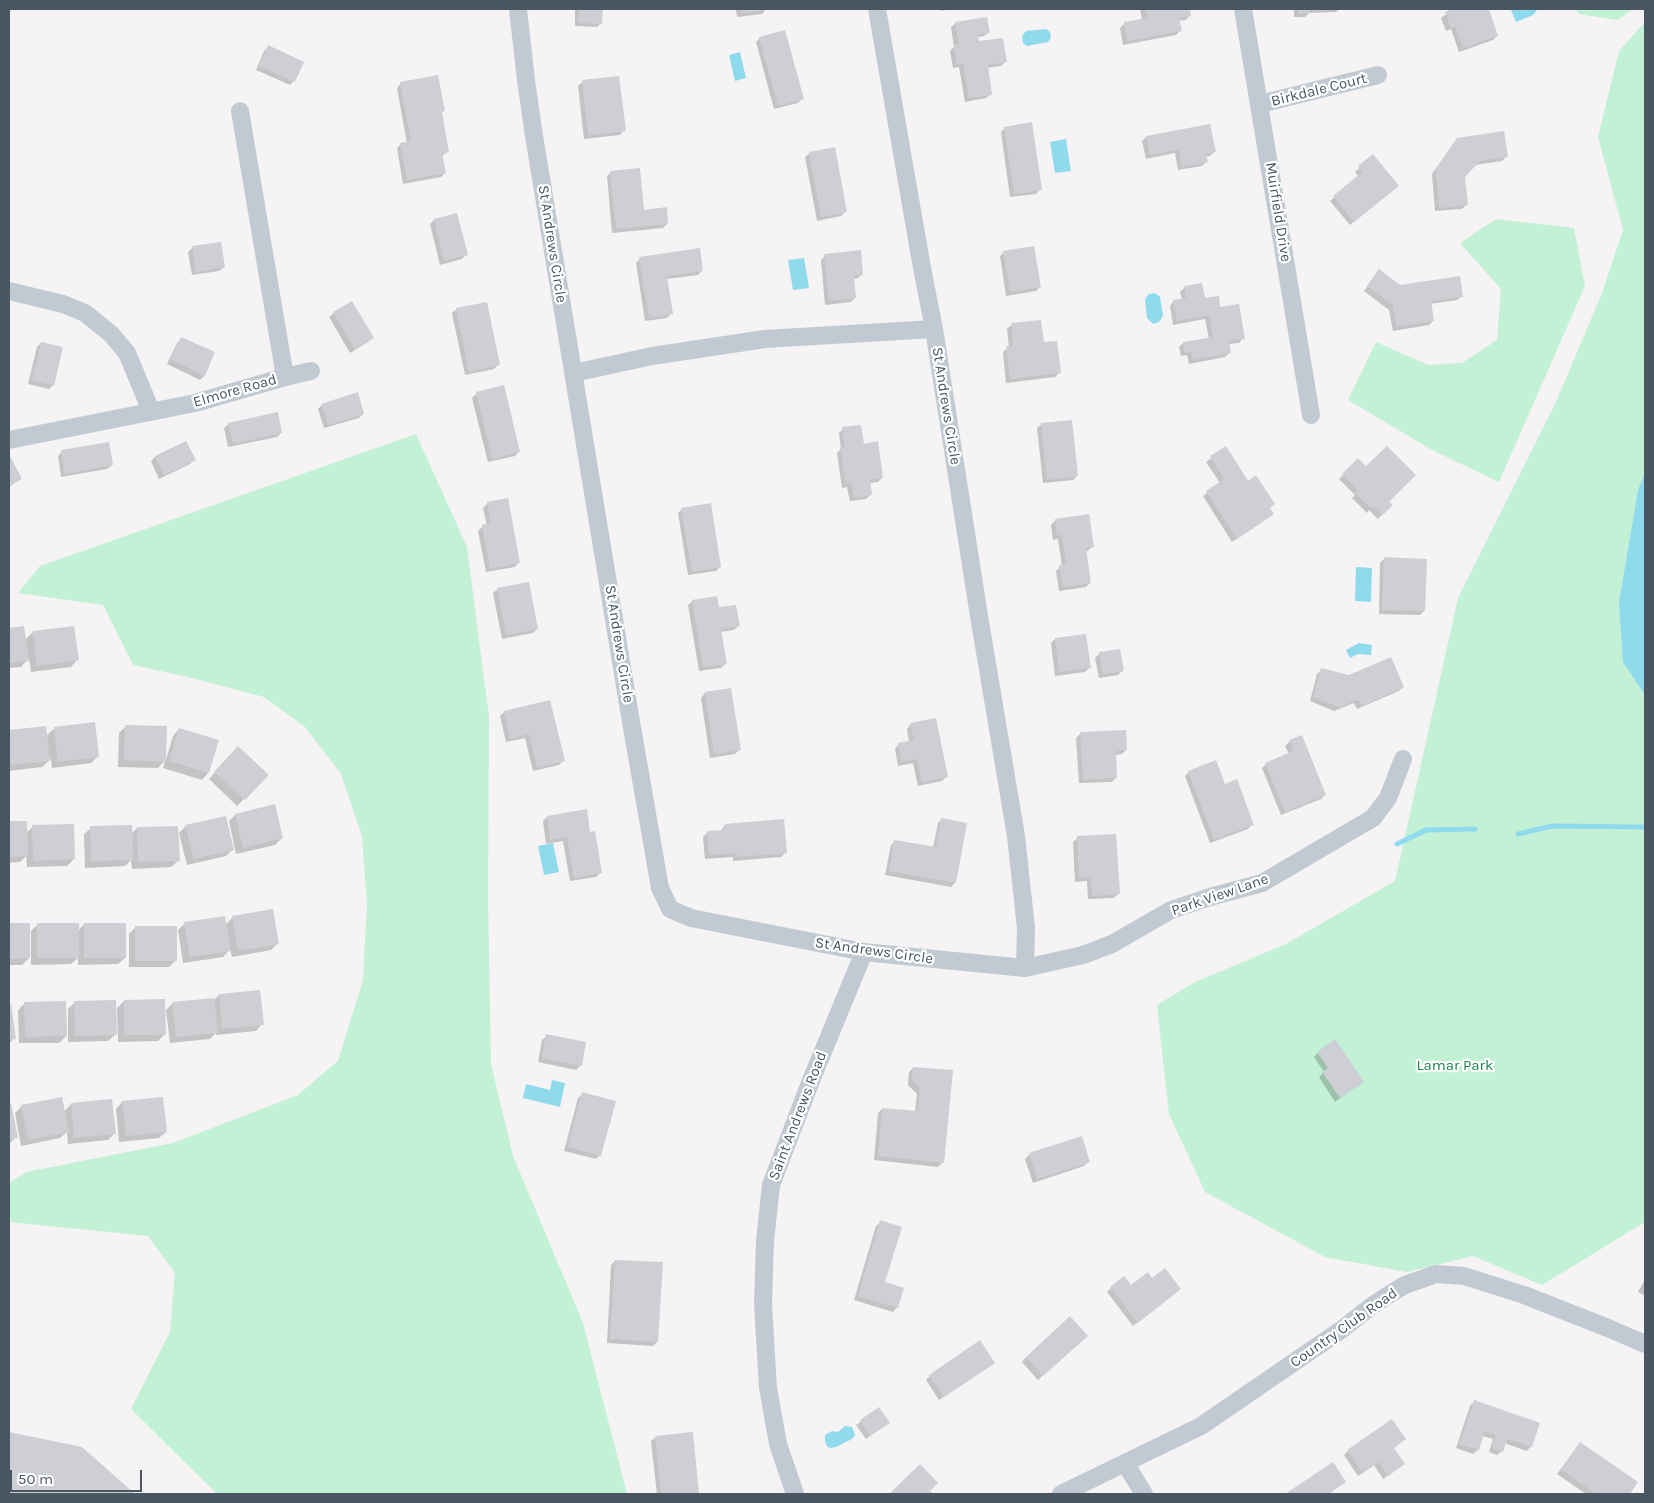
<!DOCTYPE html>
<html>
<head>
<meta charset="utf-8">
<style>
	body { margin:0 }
	#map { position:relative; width:1654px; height:1503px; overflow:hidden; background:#f5f3f3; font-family:Karla,sans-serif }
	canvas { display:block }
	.frame { position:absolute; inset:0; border:10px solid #4a5661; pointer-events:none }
	.scale { position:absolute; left:10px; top:1470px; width:132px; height:22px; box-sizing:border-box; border:2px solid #4a5661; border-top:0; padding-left:6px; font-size:15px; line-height:18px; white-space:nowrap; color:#4a5661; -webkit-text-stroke:4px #fff; paint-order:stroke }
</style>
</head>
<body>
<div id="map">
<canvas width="1654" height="1503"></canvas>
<div class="frame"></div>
<div class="scale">50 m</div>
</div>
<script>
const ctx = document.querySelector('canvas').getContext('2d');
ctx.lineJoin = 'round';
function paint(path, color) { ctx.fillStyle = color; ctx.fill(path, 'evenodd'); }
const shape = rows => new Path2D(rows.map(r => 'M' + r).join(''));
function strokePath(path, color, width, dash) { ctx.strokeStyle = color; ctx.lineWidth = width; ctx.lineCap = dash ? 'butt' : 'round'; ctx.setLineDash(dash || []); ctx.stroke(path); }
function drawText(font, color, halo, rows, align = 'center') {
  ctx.font = font + ' Karla,sans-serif'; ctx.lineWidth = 4.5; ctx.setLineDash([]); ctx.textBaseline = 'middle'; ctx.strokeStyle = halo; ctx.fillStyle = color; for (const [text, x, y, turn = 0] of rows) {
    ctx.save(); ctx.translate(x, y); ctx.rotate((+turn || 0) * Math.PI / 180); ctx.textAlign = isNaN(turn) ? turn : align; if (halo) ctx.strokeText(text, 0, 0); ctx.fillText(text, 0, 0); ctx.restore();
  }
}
paint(shape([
	[1575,9,1633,9,1618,20,1579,14],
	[1645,22,1645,1222,1542,1285,1473,1256,1407,1272,1325,1257,1205,1192,1169,1114,1157,1005,1195,982,1286,944,1395,881,1458,598,1556,402,1602,293,1623,230,1598,137,1619,51],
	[1496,219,1574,228,1585,286,1499,482,1432,450,1348,400,1376,342,1428,365,1462,363,1497,340,1501,289,1460,243],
	[416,434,467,547,489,717,488,899,491,1064,513,1156,583,1323,627,1494,217,1494,131,1409,170,1332,175,1273,148,1236,9,1222,9,1183,26,1172,173,1143,298,1095,338,1061,363,980,367,904,362,836,341,774,305,727,264,697,184,676,133,665,103,605,18,593,40,566]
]), '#c3f1d5');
paint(shape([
	[1513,9,1538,9,1533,15,1516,22,1511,10],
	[1046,29,1050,32,1051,38,1048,42,1027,46,1023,43,1022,36,1026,31],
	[740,52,746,78,735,81,729,55],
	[1066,139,1071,171,1055,173,1050,142],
	[804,258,809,288,793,290,788,260],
	[1155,293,1160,297,1163,316,1159,322,1153,324,1147,318,1145,299,1149,294],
	[1645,473,1645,695,1623,662,1619,603,1638,490],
	[1356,567,1372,568,1371,602,1355,601],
	[1359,643,1372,645,1371,655,1358,654,1350,658,1346,650],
	[553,843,559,872,544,875,538,846],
	[552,1080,565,1083,560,1107,523,1098,526,1084,550,1090],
	[845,1426,852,1427,855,1435,852,1439,836,1447,830,1448,827,1446,825,1442,825,1435,832,1431,838,1432]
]), '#90daee');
paint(shape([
	[575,9,602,9,601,23,597,27,575,26],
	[736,9,766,9,762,14,737,17],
	[940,9,954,9,940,11],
	[1140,9,1189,9,1190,15,1186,20,1178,21,1180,31,1176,35,1123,45,1120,28,1125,23,1142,20],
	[1294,9,1340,9,1336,12,1309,13,1305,17,1294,17],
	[1448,9,1489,9,1487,9,1497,36,1493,40,1459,52,1451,29,1446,31,1441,18,1449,12],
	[956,23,989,32,984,36,977,37,978,43,1006,61,1001,66,987,68,991,94,986,98,965,102,959,67,953,68,950,51,954,47,951,27],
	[760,38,802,99,798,103,774,109,756,42],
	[269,47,294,81,290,85,256,70,264,51],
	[583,82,624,130,620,135,584,139,578,86],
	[401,83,443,111,441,114,448,151,442,156,445,173,441,177,403,184,397,148,401,144,407,143,397,88],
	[1005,128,1040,189,1036,194,1010,197,1001,132],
	[1146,137,1214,152,1210,156,1205,157,1206,162,1202,166,1178,170,1175,153,1146,159,1142,141],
	[1453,144,1506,157,1502,161,1475,165,1464,177,1467,204,1462,209,1435,211,1432,174],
	[810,153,845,212,841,216,817,221,805,157],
	[1373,156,1393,190,1350,225,1330,201,1359,177,1355,172],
	[611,172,643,211,667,224,663,228,612,233,607,176],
	[434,220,466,255,462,259,440,265,430,224],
	[192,248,224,267,219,271,192,275,188,252],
	[1004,252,1040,287,1036,291,1006,296,1000,256],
	[825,256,862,274,858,278,853,279,855,298,851,302,825,305,821,260],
	[640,259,702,270,698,275,666,279,671,313,667,318,645,321,636,263],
	[1375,275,1400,286,1462,296,1457,300,1430,304,1433,321,1429,325,1393,331,1389,310,1364,291],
	[1185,287,1219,308,1243,338,1239,343,1228,344,1229,353,1225,357,1189,364,1187,355,1181,356,1179,347,1183,343,1209,339,1205,319,1173,325,1170,306,1174,301,1182,300,1180,292],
	[457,309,498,365,494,369,465,375,452,313],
	[334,313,372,338,368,342,350,353,329,317],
	[1011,325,1043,344,1060,372,1055,377,1006,383,1003,352,1009,347,1007,329],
	[181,339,204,376,200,380,167,364,177,343],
	[41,343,53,385,49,389,28,384,37,347],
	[477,393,519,451,515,456,488,462,472,398],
	[322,405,363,414,359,418,324,428,318,409],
	[229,424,281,433,277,437,228,447,224,428],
	[1042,424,1077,476,1073,480,1043,483,1037,428],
	[843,429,862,445,882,478,878,482,869,483,871,494,866,499,850,501,847,487,842,488,837,453,841,449,839,433],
	[186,442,194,460,190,464,159,479,151,461,155,457],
	[1225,448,1248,483,1274,504,1269,509,1273,514,1268,518,1232,542,1203,496,1220,483,1206,462],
	[62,452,112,465,107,469,61,477,58,456],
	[9,457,20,479,9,487],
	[1358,460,1391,505,1378,519,1369,510,1367,513,1352,498,1355,495,1339,479],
	[488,503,519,562,515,567,486,572,478,531,482,527,487,526,483,508],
	[682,509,720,567,716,571,688,575,678,513],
	[1088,516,1092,547,1086,552,1090,583,1086,587,1059,591,1056,571,1062,566,1058,539,1053,540,1051,525,1055,521],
	[1384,559,1424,611,1420,615,1379,614,1380,563],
	[498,589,537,629,533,633,502,639,493,593],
	[693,601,718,609,739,625,734,630,720,632,726,663,721,668,699,671,688,605],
	[23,627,25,640,33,632,77,660,71,667,31,672,29,658,21,667,9,668,9,629],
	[1055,639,1089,668,1085,672,1055,676,1051,643],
	[1100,653,1123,670,1118,675,1099,678,1095,658],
	[1322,670,1403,687,1399,691,1357,709,1354,703,1334,711,1310,701,1317,674],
	[730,689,739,750,735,754,710,758,701,698,705,693],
	[504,712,563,761,559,765,533,771,525,738,506,742,500,716],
	[911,724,947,776,942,781,918,786,913,763,898,766,895,749,899,744,909,742,907,729],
	[126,726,166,760,173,736,179,729,218,740,208,773,202,780,163,768,165,760,158,768,118,767,119,733],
	[45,727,46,736,55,728,98,756,91,763,52,768,51,759,42,767,9,771,9,731],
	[1081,733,1126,750,1122,754,1115,755,1116,777,1112,782,1079,783,1076,738],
	[1290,741,1325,795,1321,799,1281,815,1262,768,1266,764,1289,754,1285,746],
	[232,754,267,775,237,806,209,779],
	[1189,772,1224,785,1252,824,1248,829,1210,843,1185,776],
	[235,815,282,838,275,845,236,854,229,821],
	[547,817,589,834,600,873,596,877,570,881,563,841,546,844,543,821],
	[942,819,955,883,951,887,885,875,891,845,895,841,933,848,938,823],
	[25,822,26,833,33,827,74,859,67,866,27,867,26,856,20,862,9,863,9,823],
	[725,825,785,853,781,857,733,861,733,857,705,859,703,837,708,832,721,831],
	[186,826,233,849,226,856,187,865,179,833],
	[91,828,131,834,137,828,178,861,171,867,132,869,131,860,125,866,85,868,84,834],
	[1078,838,1118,894,1114,898,1088,899,1087,881,1075,882,1073,842],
	[233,917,278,943,271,950,232,957,230,949,223,957,183,963,178,930,184,924,225,925],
	[28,924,29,958,22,965,9,965,9,925],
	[38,924,78,931,84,924,125,958,118,964,78,965,78,958,71,964,31,965,31,931],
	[136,927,176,960,169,967,129,967,129,934],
	[219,995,262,1024,256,1031,216,1035,216,1033,210,1039,170,1043,166,1010,173,1003,213,1001],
	[124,1001,165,1034,158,1041,118,1042,117,1008],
	[75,1002,115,1035,108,1041,68,1042,68,1009],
	[25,1003,66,1036,59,1043,19,1043,18,1010],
	[9,1005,10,1005,14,1038,9,1044],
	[547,1036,581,1065,576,1070,538,1062,542,1040],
	[1318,1053,1362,1082,1335,1102,1319,1077,1324,1072,1314,1057],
	[913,1068,951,1072,943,1162,938,1167,874,1160,878,1113,882,1109,915,1112,917,1094,908,1085,909,1072],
	[583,1094,600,1155,596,1159,564,1151,578,1098],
	[122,1102,166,1132,159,1138,119,1142,116,1109],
	[71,1104,114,1134,108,1140,68,1144,67,1132,60,1138,21,1146,15,1113,22,1106,64,1112],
	[9,1105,10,1105,16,1137,9,1144],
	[1081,1138,1088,1162,1084,1166,1033,1183,1025,1159,1029,1155],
	[881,1222,884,1283,897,1307,893,1312,854,1300,876,1226],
	[615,1261,657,1342,653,1346,607,1343,611,1265],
	[1645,1279,1645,1296,1638,1292],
	[1152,1280,1175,1293,1133,1326,1107,1292,1111,1288,1131,1287],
	[1082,1340,1038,1380,1022,1362,1026,1357],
	[989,1367,939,1400,926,1380,930,1376],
	[1474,1402,1531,1446,1527,1451,1504,1443,1502,1451,1497,1455,1489,1452,1493,1439,1482,1436,1478,1450,1473,1454,1456,1448,1470,1406],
	[879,1409,888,1423,866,1439,856,1425],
	[9,1433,81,1448,133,1494,9,1494],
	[692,1434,698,1494,657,1494,651,1441,656,1437],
	[1405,1439,1393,1448,1404,1464,1383,1479,1374,1465,1358,1476,1344,1455,1348,1451],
	[1580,1443,1636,1482,1628,1494,1586,1494,1557,1474],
	[1332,1464,1344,1482,1329,1494,1287,1494]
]), '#0003');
strokePath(shape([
	[1518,834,1552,826,1645,827],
	[1397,844,1426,830,1475,829]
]), '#90daee', 5);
paint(shape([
	[579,9,603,9,602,24,578,23],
	[741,9,767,9,767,10,741,13],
	[1145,9,1190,9,1191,16,1179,18,1182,31,1127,41,1124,22,1147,18],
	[1298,9,1310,9,1310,13,1298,14],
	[1454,9,1489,9,1498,36,1463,48,1455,26,1451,28,1445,12],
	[987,17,990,33,978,34,979,41,1003,38,1007,62,988,65,992,95,969,98,963,64,957,65,954,45,959,44,955,22],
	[785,30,804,99,778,106,759,37],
	[268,45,304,62,295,82,259,66],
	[438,75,445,111,442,112,449,152,442,153,446,173,407,180,400,143,411,141,400,82],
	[619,76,626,131,588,135,582,80],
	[1032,122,1042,190,1014,194,1004,127],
	[1210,124,1216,152,1206,154,1208,162,1182,167,1179,150,1150,155,1146,136],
	[1504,131,1508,157,1480,161,1465,177,1468,205,1439,208,1436,169,1457,138],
	[835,147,847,212,821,217,809,152],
	[1373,154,1399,186,1354,222,1333,196,1362,172,1358,166],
	[640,168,644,210,667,207,668,224,616,229,610,171],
	[457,213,468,255,444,261,434,219],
	[221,242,225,267,196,272,192,246],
	[1034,246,1041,287,1010,292,1003,251],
	[700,248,703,271,667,276,673,314,649,318,639,257],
	[861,250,863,275,854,276,856,298,829,301,824,254],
	[1379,269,1400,285,1460,276,1463,297,1431,301,1434,321,1396,327,1393,305,1367,286],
	[1202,283,1205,298,1219,296,1220,307,1239,304,1245,339,1229,341,1231,353,1193,360,1191,352,1185,353,1183,342,1213,337,1209,315,1177,321,1173,300,1186,298,1184,286],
	[352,301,374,338,355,349,333,312],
	[487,302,500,365,469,372,456,308],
	[1041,320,1044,342,1057,341,1061,373,1010,379,1006,346,1013,346,1011,323],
	[181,337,215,352,205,376,170,359],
	[41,342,63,347,54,386,32,380],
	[504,385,520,452,492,459,476,392],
	[358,392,364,414,328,425,321,404],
	[278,412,282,433,233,444,228,423],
	[1072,420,1078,476,1047,480,1041,423],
	[861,425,864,444,878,441,883,478,870,480,872,495,854,498,851,483,846,484,840,448,845,447,842,427],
	[186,441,196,460,164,475,155,456],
	[109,442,113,465,65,474,61,450],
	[1226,446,1248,481,1256,475,1275,504,1270,508,1274,514,1237,539,1206,491,1224,479,1210,456],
	[1387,446,1416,475,1389,502,1393,505,1383,515,1374,507,1372,509,1355,493,1358,490,1342,474,1358,458,1366,466],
	[9,454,22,479,9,486],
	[508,498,520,563,490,569,482,525,491,523,487,502],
	[711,503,721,567,692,572,681,508],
	[1089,514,1094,547,1086,548,1091,583,1063,587,1059,565,1066,564,1062,535,1057,536,1055,519],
	[1384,557,1427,559,1425,611,1382,610],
	[529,582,538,629,506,635,497,588],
	[717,596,719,607,736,605,740,626,721,629,727,664,703,667,692,600],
	[24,626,29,661,9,663,9,628],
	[74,626,79,660,37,666,33,631],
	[1086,634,1091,668,1059,672,1055,638],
	[1120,649,1124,671,1103,674,1099,652],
	[1391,657,1404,687,1362,706,1358,700,1339,707,1313,697,1321,668,1349,675],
	[731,688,741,750,714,754,705,692],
	[550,700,565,761,537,768,529,734,510,739,504,711],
	[936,718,948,777,922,782,917,759,902,762,898,743,914,740,910,723],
	[95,722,99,757,58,762,54,727],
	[125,725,167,726,166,762,124,760],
	[46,726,50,761,9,765,9,730],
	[179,728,219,740,209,773,169,761],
	[1126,730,1127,750,1116,751,1117,778,1083,780,1080,732],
	[1302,735,1326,795,1285,812,1265,763,1293,751,1289,740],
	[238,746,269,775,245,800,214,772],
	[1216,760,1225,784,1237,779,1254,825,1214,840,1188,771],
	[275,804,283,838,243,848,235,814],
	[587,809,590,832,595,831,602,873,574,878,567,837,550,840,547,816],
	[226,816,234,850,194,859,185,825],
	[941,818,967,823,956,883,889,871,894,840,936,847],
	[784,819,787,853,737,857,737,853,709,855,707,831,725,830,725,824],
	[9,821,27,821,28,856,9,857],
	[74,824,75,859,33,861,32,825],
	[132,825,133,860,91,861,90,826],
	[178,826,180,861,138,862,137,827],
	[1116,834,1120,894,1092,896,1091,877,1079,878,1077,836],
	[273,909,279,944,238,951,232,916],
	[225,916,231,951,190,957,184,922],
	[9,923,30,923,30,958,9,959],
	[37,923,79,923,79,958,37,958],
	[84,923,126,923,126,958,84,958],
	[135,926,177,926,177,961,135,961],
	[260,990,264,1025,222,1029,219,994],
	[214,998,218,1033,176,1037,172,1002],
	[165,999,166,1035,124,1035,124,1000],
	[116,1000,117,1035,75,1036,74,1001],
	[66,1001,67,1036,25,1037,24,1002],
	[9,1004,11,1004,16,1039,9,1040],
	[546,1034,586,1042,582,1066,542,1058],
	[1335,1039,1364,1082,1340,1098,1322,1072,1328,1068,1317,1052],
	[913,1067,953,1070,944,1163,878,1156,882,1108,918,1111,920,1089,912,1080],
	[582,1092,616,1101,601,1156,568,1147],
	[62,1097,69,1132,28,1140,21,1105],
	[163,1097,167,1132,126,1136,122,1101],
	[112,1099,116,1134,74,1138,71,1103],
	[11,1103,18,1138,9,1139,9,1104],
	[1082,1136,1090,1162,1037,1179,1029,1153],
	[880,1220,902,1227,885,1282,904,1288,898,1308,858,1296],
	[615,1260,663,1262,658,1342,610,1339],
	[1165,1268,1181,1289,1138,1323,1110,1287,1124,1276,1131,1285,1148,1272,1152,1278],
	[1070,1316,1088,1336,1043,1376,1026,1357],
	[980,1340,995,1363,944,1397,929,1375],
	[1474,1400,1540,1423,1532,1447,1507,1439,1503,1452,1492,1448,1496,1435,1485,1431,1479,1450,1459,1444],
	[879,1407,890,1423,870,1436,860,1420],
	[1392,1419,1406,1439,1394,1448,1405,1464,1388,1476,1379,1462,1363,1473,1347,1450],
	[9,1432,82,1447,135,1494,9,1494],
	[693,1432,699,1494,661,1494,655,1436],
	[1580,1442,1638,1482,1630,1494,1596,1494,1561,1469],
	[1333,1462,1346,1482,1328,1494,1285,1494],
	[920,1464,938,1483,930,1491,933,1494,889,1494]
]), '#cdcfd5');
strokePath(shape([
	[518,9,526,80,534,136,630,716,660,888,670,909,691,918,864,952,1025,968,1026,928,1016,836,979,616,934,329,922,268,877,9],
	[1243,9,1311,415],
	[1260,104,1378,75],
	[240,111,285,377],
	[9,291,63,304,85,313,111,334,127,353,151,411],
	[574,373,652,356,765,339,934,329],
	[9,440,195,403,285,377,311,371],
	[1025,968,1083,955,1112,944,1171,910,1210,897,1262,883,1373,818,1388,798,1403,759],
	[1125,1463,1144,1494],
	[795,1494,778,1444,768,1388,763,1304,765,1241,771,1185,812,1078,864,952],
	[1061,1494,1201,1426,1341,1330,1373,1305,1393,1292,1405,1285,1436,1274,1464,1276,1524,1295,1608,1328,1645,1344]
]), '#c1cad2', 18);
drawText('15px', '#4a5661', '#fff', [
	["Birkdale Court",1319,90,-14],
	["Muirfield Drive",1278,212,81],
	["St Andrews Circle",552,244,81],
	["Elmore Road",235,391,-16],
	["St Andrews Circle",946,406,81],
	["St Andrews Circle",619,644,81],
	["Park View Lane",1220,895,-19],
	["St Andrews Circle",874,951,8],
	["Saint Andrews Road",798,1116,-69],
	["Country Club Road",1344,1328,-35]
]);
drawText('15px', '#17864f', '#fff', [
	["Lamar Park",1455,1066]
]);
</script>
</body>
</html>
